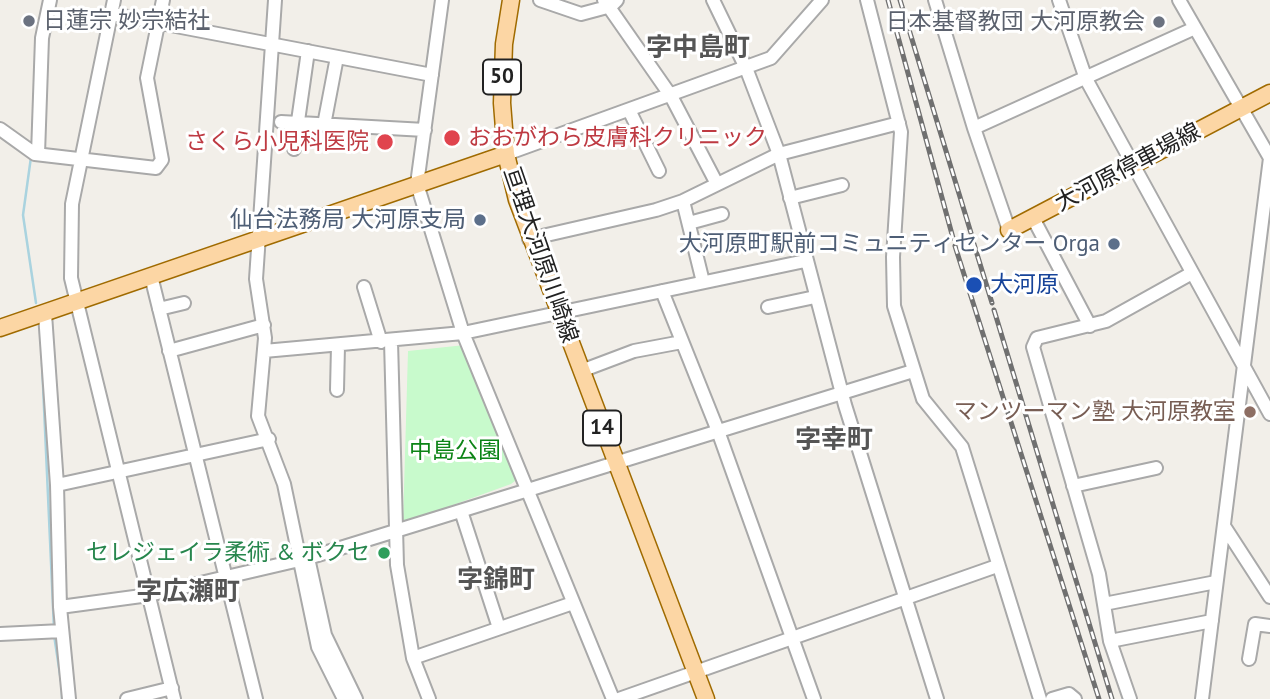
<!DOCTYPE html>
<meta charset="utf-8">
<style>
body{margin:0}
canvas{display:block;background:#f2efe9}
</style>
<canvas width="1270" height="699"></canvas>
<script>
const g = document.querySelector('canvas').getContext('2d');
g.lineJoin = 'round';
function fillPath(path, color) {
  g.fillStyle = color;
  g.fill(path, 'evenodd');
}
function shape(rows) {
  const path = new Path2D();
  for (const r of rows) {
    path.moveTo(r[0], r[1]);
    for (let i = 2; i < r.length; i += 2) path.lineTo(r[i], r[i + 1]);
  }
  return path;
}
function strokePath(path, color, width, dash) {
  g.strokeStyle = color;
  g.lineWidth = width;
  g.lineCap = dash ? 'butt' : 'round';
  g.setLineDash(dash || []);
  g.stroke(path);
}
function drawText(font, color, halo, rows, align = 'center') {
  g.font = font + ' "PT Sans","Noto Sans JP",sans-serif';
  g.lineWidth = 6;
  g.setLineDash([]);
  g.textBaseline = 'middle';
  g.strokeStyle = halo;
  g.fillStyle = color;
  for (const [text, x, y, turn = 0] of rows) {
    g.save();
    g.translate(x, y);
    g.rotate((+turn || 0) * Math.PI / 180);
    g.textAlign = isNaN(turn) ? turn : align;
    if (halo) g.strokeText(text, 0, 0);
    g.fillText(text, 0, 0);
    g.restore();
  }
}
const park = shape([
 [465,345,519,478,511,484,403,523,408,351]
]);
const stream = shape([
 [32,146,36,48],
 [31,157,23,215,36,303],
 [267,312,270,333],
 [42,363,54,629],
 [54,635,61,681],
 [62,699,62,687]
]);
const minor = shape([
 [114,0,72,204,71,278,174,699],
 [275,0,256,279,265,338,258,416,284,484,318,647,344,699],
 [442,0,417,184,463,333,613,699],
 [540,0,581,14,611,6,617,0],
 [604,0,671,96,717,184],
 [713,0,746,68,779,154,845,405,937,699],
 [867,0,901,132,893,257,894,306,923,399,962,447,1040,699],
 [935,0,974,128,1009,230],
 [1059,0,1086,79,1270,414],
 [1179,0,1270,158],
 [113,14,432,75],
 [629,110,659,171],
 [281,122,425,130],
 [324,125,337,57],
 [974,128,1195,28],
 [0,129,35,154,156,168,162,160,147,78,163,0],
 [294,149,308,51],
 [38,154,42,38,50,0],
 [506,154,771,58,822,0],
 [790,198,842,185],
 [683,201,703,282],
 [1033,218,1090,326],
 [689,223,722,214],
 [529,239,656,210,683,201,779,154,899,123],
 [151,276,256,699],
 [364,287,381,342],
 [662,291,718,431,814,699],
 [768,307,815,297],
 [159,309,184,303],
 [45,314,57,485,60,607,69,699],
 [391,341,397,565,413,658,429,699],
 [169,351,264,325],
 [264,351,463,333,805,261],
 [581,371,634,351,682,342],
 [337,390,338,346],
 [57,485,269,439],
 [1073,486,1156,468],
 [461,511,499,628],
 [1224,526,1270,597],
 [308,558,325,635,356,699],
 [1104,604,1216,582],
 [60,607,149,595,308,558,913,371],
 [0,634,62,631],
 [1110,641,1212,621],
 [413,658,573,603],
 [1249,659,1255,624,1270,626],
 [127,699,172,688],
 [619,699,997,566],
 [1052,699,1069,694,1075,699],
 [1130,699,1110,641,1099,574,1033,347,1037,338,1106,321,1192,273],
 [1202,699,1270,158]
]);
const major = shape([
 [511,0,504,44,502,103,506,154,517,200,706,699],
 [1009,230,1270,93],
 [0,328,506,154]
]);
const rail = shape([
 [888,0,953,238],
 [900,0,971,233],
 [973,241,992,303],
 [955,246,1099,699],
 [994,310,1112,699]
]);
const markers = [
 [29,21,7,"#6b7280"],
 [1159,22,7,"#6b7280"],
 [452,138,9,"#e0444e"],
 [385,142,9,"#e0444e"],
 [480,220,7,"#5c6f8a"],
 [1114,244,7,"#5c6f8a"],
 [974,285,9,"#1a4fb4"],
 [1250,412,7,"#8d6e63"],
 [384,553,7,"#2e9e5b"]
];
const shields = [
 [502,77,38],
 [602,428,38]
];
const shieldNames = [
 ["50",502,77],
 ["14",602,428]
];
const worshipNames = [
 ["日蓮宗 妙宗結社",43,21],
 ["日本基督教団 大河原教会",1145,22,"right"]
];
const healthNames = [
 ["おおがわら皮膚科クリニック",468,138],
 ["さくら小児科医院",369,142,"right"]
];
const streetNames = [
 ["大河原停車場線",1128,168,-28],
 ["亘理大河原川崎線",540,255,71]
];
const serviceNames = [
 ["仙台法務局 大河原支局",466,220],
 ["大河原町駅前コミュニティセンター Orga",1100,244]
];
const transitNames = [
 ["大河原",990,285]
];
const educationNames = [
 ["マンツーマン塾 大河原教室",1236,412]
];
const parkNames = [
 ["中島公園",455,451]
];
const leisureNames = [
 ["セレジェイラ柔術 & ボクセ",370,553]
];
const quarterNames = [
 ["字中島町",698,49],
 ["字幸町",834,441],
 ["字錦町",496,581],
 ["字広瀬町",188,593]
];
fillPath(park, '#c8facc');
strokePath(stream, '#aad3df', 2.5);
strokePath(minor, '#a9a9a9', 16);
strokePath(major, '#a06b00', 19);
strokePath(minor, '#fff', 12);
strokePath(major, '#fcd6a4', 16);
strokePath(rail, '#707070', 5);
strokePath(rail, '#fff', 2.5, [8]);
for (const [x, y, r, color] of markers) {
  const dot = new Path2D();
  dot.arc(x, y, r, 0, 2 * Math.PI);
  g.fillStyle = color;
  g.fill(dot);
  strokePath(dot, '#fff', 2.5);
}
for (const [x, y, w] of shields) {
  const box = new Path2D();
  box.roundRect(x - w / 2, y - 17.5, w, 35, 5);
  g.fillStyle = '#fff';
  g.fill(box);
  strokePath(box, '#222', 2);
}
drawText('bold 21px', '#222', null, shieldNames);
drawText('23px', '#5b616d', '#fff', worshipNames, 'left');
drawText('23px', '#be3a42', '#fff', healthNames, 'left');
drawText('23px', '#222', '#fff', streetNames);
drawText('23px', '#4e5e75', '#fff', serviceNames, 'right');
drawText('23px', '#164399', '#fff', transitNames, 'left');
drawText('23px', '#785e54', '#fff', educationNames, 'right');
drawText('23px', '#0c8416', '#fff', parkNames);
drawText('23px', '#27864d', '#fff', leisureNames, 'right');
drawText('bold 26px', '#555', '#fff', quarterNames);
</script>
